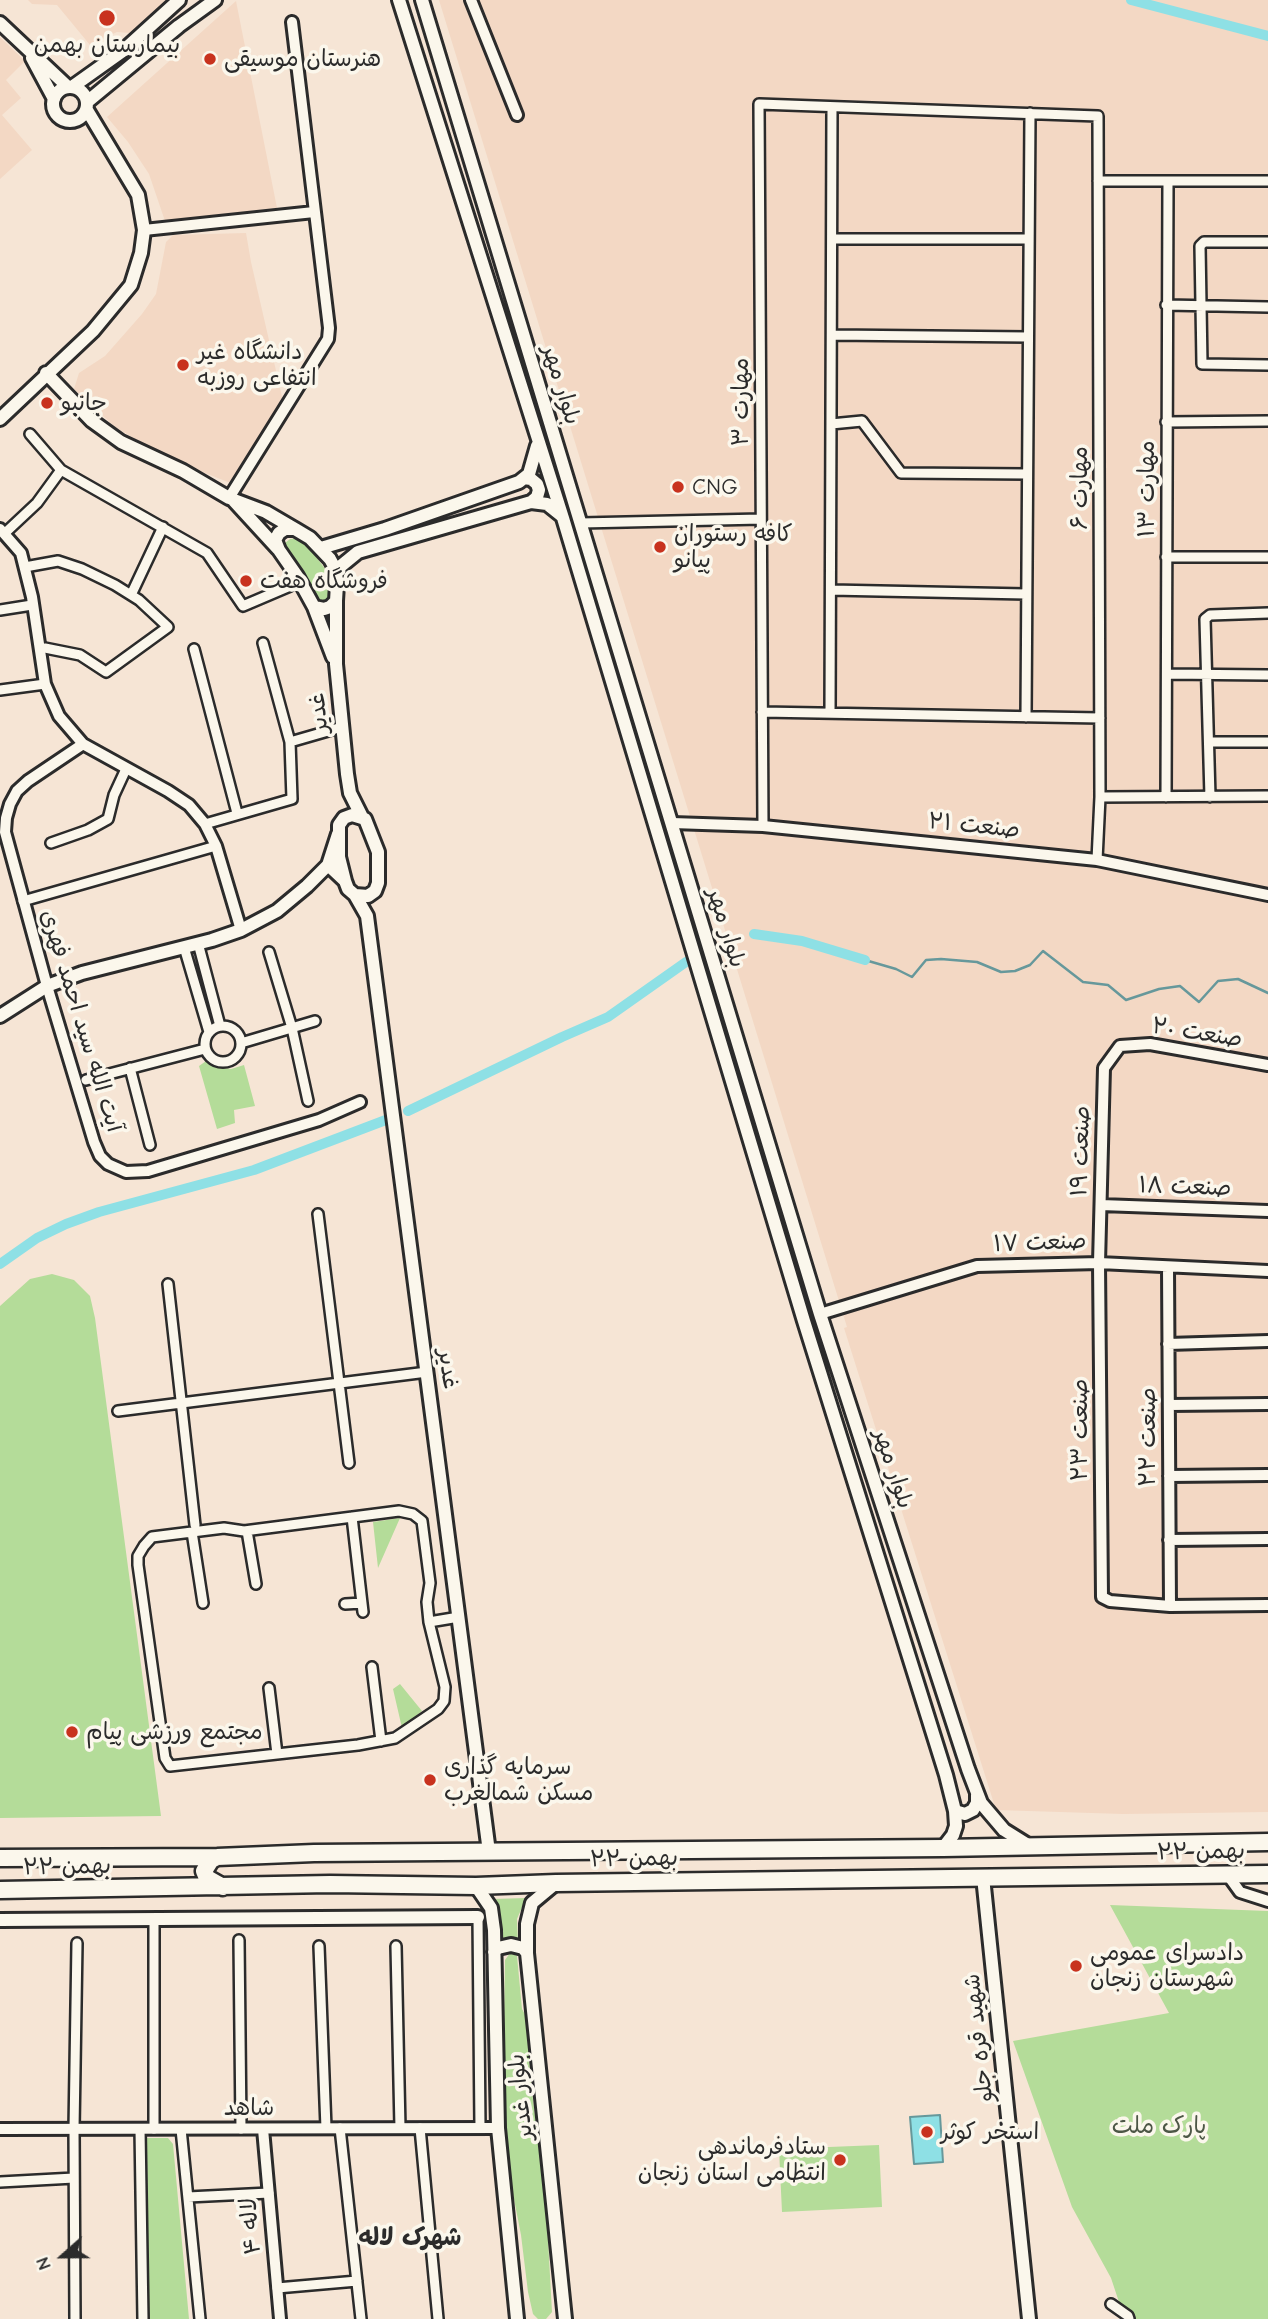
<!DOCTYPE html>
<meta charset="utf-8">
<style>
body{margin:0}
#map{position:relative;width:1268px;height:2319px;overflow:hidden;background:#f6e5d5;font-family:"Comic Neue",sans-serif}
canvas{display:block}
.north{position:absolute;left:28px;top:2221px;width:70px;height:70px;-webkit-text-stroke:5px #fbf7ec;paint-order:stroke;rotate:249deg;font-size:19px;font-weight:700;line-height:28px;text-align:center;color:#2b2b2b}
.north::after{content:'';display:block;margin:auto;width:24px;height:32px;background:#2b2b2b;clip-path:polygon(50% 0,100% 100%,50% 72%,0 100%)}
</style>
<div id="map">
<canvas width="1268" height="2319"></canvas>
<div class="north">N</div>
</div>
<script>
const g = document.querySelector('canvas').getContext('2d');
g.lineJoin = 'round';
function fillPath(path, color) {
  g.fillStyle = color;
  g.fill(path, 'evenodd');
}
function shape(rows) {
  const path = new Path2D();
  for (const r of rows) {
    if (r.length === 3) {
      path.moveTo(r[0] + r[2], r[1]);
      path.arc(r[0], r[1], r[2], 0, 2 * Math.PI);
      continue;
    }
    path.moveTo(r[0], r[1]);
    for (let i = 2; i < r.length; i += 2) path.lineTo(r[i], r[i + 1]);
  }
  return path;
}
function strokePath(path, color, width, dash) {
  g.strokeStyle = color;
  g.lineWidth = width;
  g.lineCap = dash ? 'butt' : 'round';
  g.setLineDash(dash || []);
  g.stroke(path);
}
function drawText(font, color, halo, rows, align = 'center') {
  g.font = font + ' "Comic Neue","Playpen Sans Arabic",sans-serif';
  g.lineWidth = 7;
  g.setLineDash([]);
  g.textBaseline = 'middle';
  g.strokeStyle = halo;
  g.fillStyle = color;
  for (const [text, x, y, turn = 0] of rows) {
    g.save();
    g.translate(x, y);
    g.rotate((+turn || 0) * Math.PI / 180);
    g.textAlign = isNaN(turn) ? turn : align;
    if (halo) g.strokeText(text, 0, 0);
    g.fillText(text, 0, 0);
    g.restore();
  }
}
const built = shape([
 [28,0,167,0,130,33,117,32,90,45,57,5,32,4],
 [439,0,1268,0,1268,1812,1123,1814,996,1810,844,1328,847,1327],
 [236,1,277,208,165,221,149,174,128,142,107,117],
 [0,37,25,61,6,80,21,98,2,115,32,150,0,179],
 [246,233,251,262,283,401,233,484,167,458,115,427,74,389,79,373,105,356,142,314,156,294,166,242,173,235]
]);
const green = shape([
 [298,538,308,546,329,574,332,595,328,605,318,603,285,551,285,543,290,539],
 [209,1059,219,1067,231,1069,244,1065,255,1106,234,1110,235,1123,217,1129,199,1066],
 [52,1274,74,1280,90,1296,95,1318,161,1816,0,1818,0,1306,30,1279],
 [400,1518,378,1568,373,1522],
 [400,1684,422,1711,402,1728,393,1689],
 [526,1898,517,1919,518,1944,501,1942,500,1911,493,1899],
 [1110,1905,1268,1911,1268,2319,1121,2319,1119,2302,1111,2278,1072,2207,1013,2041,1169,2013],
 [510,1953,517,1956,522,2009,526,2016,531,2084,546,2203,552,2312,546,2319,538,2319,533,2314,528,2292,521,2235,504,2148,503,2098,505,1960],
 [147,2138,168,2138,173,2144,189,2319,148,2319],
 [879,2145,882,2207,782,2212,779,2149]
]);
const water = shape([
 [940,2115,943,2162,914,2164,910,2117,940,2115]
]);
const stream = shape([
 [865,960,896,969,912,977,926,960,941,959,977,962,1001,972,1015,971,1030,965,1043,951,1083,982,1108,985,1126,1000,1159,989,1180,986,1199,1002,1218,981,1238,979,1268,993]
]);
const canal = shape([
 [1131,0,1268,36],
 [754,934,802,941,865,960],
 [408,1111,562,1037,608,1017,686,962],
 [0,1264,37,1238,66,1224,99,1212,254,1170,391,1118]
]);
const minor = shape([
 [1098,181,1268,181],
 [832,239,1029,239],
 [1268,242,1204,242,1200,246,1202,364,1268,365],
 [1166,305,1268,307],
 [832,335,1028,337],
 [1166,422,1268,421],
 [831,424,862,421,901,473,1027,474],
 [30,434,61,470,207,553,243,606,290,586],
 [581,523,761,519],
 [5,533,37,503,61,470],
 [1166,557,1268,557],
 [25,567,58,561,82,569,115,585,139,600,168,627,106,672,80,655,45,648],
 [831,590,1026,594],
 [131,595,163,527],
 [0,610,32,605],
 [263,643,290,742,342,727],
 [194,649,237,813],
 [1167,674,1268,675],
 [0,690,45,684],
 [762,712,1100,718],
 [830,713,832,107],
 [1026,717,1030,113],
 [1209,742,1268,742],
 [1100,797,1268,796],
 [1166,797,1168,181],
 [1210,797,1205,619,1210,615,1268,613],
 [205,824,292,799,290,742],
 [763,826,759,104,1098,116,1100,797,1097,860],
 [51,843,88,830,108,819,114,795,126,769],
 [23,901,216,846],
 [198,943,220,1026],
 [184,947,209,1032],
 [269,952,292,1028,308,1101],
 [223,1044,18],
 [241,1043,315,1021],
 [130,1068,150,1145],
 [86,1080,205,1049],
 [318,1214,349,1463],
 [168,1284,195,1525],
 [118,1411,427,1372],
 [352,1517,363,1612],
 [247,1531,256,1584],
 [192,1532,203,1603],
 [345,1604,362,1603],
 [429,1622,459,1617],
 [372,1667,381,1741],
 [269,1688,277,1754,358,1745,395,1738,438,1709,444,1701,445,1687,429,1622,427,1602,430,1583,422,1521,413,1514,399,1511,244,1531,224,1528,152,1537,144,1546,138,1556,138,1565,165,1758,170,1766,277,1754],
 [478,1917,480,2128],
 [154,1919,154,2129],
 [239,1940,241,2129],
 [319,1946,326,2128],
 [396,1946,400,2128],
 [340,2128,361,2319],
 [420,2128,438,2319],
 [140,2129,143,2319],
 [181,2129,200,2319],
 [0,2182,74,2178],
 [188,2197,269,2193],
 [277,2288,357,2281],
 [1111,2304,1128,2316,1129,2319],
 [75,2319,74,2129,77,1943]
]);
const tertiary = shape([
 [471,0,517,115],
 [144,230,314,212],
 [229,498,328,339,329,328,292,22],
 [0,529,21,553,32,597,45,684,59,716,83,744,168,791,189,805,205,824,216,846,241,930],
 [83,744,28,781,17,791,10,804,6,818,5,832,47,986,94,1142,100,1156,108,1164,126,1172,148,1171,319,1120,360,1102],
 [672,823,763,826,1097,860,1268,895],
 [1268,1065,1150,1044,1120,1046,1104,1068,1099,1263,1102,1597,1110,1601,1170,1606,1268,1605],
 [1101,1205,1268,1211],
 [1168,1267,1170,1606],
 [820,1314,977,1266,1099,1263,1268,1271],
 [1168,1344,1268,1341],
 [1169,1405,1268,1404],
 [1169,1476,1268,1475],
 [1169,1540,1268,1539],
 [1227,1874,1240,1892,1268,1901],
 [0,2129,498,2128],
 [263,2129,280,2319]
]);
const secondary = shape([
 [399,0,563,518,804,1321,946,1775,955,1811,956,1826,953,1835,943,1848],
 [422,0,820,1314,968,1769,981,1803,1004,1830,1028,1845],
 [0,23,68,87],
 [32,58,54,99],
 [70,104,17],
 [72,87,124,50,179,0],
 [87,102,179,26,215,0],
 [46,373,92,421,121,442,183,471,229,498,266,512,295,529],
 [0,419,93,331,131,285,141,253,144,230,138,195,87,110],
 [524,478,531,479,537,484,539,490,537,497,531,502],
 [234,501,278,549],
 [285,529,295,529,310,538,330,559,336,570,337,584,336,601,330,607,324,609,314,607,297,576,279,550,275,540,279,533,285,529],
 [321,548,385,529,519,482,529,474,537,446],
 [336,570,358,552,531,502,547,504,562,516],
 [336,601,336,664,347,774,350,793,362,817],
 [314,607,333,657],
 [328,865,345,881,348,889,355,895,368,896,375,891,378,883,378,852,365,819,352,815,344,818,339,825,339,857,345,881],
 [355,895,367,916,489,1852],
 [0,1016,47,986,82,973,212,940,241,930,277,911,307,886,328,865,338,834],
 [955,1811,965,1814,973,1810,977,1803,977,1795],
 [983,1877,1029,2319],
 [556,1883,532,1903,527,1924,527,1953,565,2319],
 [476,1886,491,1908,494,1930,498,2128,517,2319],
 [0,1920,478,1917],
 [494,1952,498,1948,511,1945,523,1948,527,1953]
]);
const trunk = shape([
 [217,1857,211,1860,204,1871,207,1878,223,1887],
 [0,1858,217,1857,314,1853,943,1848,1268,1842],
 [0,1890,330,1884,476,1886,556,1883,1268,1874]
]);
const markers = [
 [107,18,9,"#c8321e"],
 [210,59,7,"#c8321e"],
 [183,365,7,"#c8321e"],
 [47,403,7,"#c8321e"],
 [678,487,7,"#c8321e"],
 [660,547,7,"#c8321e"],
 [246,581,7,"#c8321e"],
 [72,1732,7,"#c8321e"],
 [430,1780,7,"#c8321e"],
 [1076,1966,7,"#c8321e"],
 [927,2132,7,"#c8321e"],
 [840,2160,7,"#c8321e"]
];
const poiNames = [
 ["بیمارستان بهمن",107,45,"center"],
 ["هنرستان موسیقی",224,59],
 ["دانشگاه غیر",197,352],
 ["انتفاعی روزبه",197,378],
 ["جانبو",61,403],
 ["CNG",692,487],
 ["كافه رستوران",674,534],
 ["پيانو",674,560],
 ["فروشگاه هفت",260,581],
 ["مجتمع ورزشی پیام",86,1732],
 ["سرمایه گذاری",444,1767],
 ["مسکن شمالغرب",444,1793],
 ["دادسرای عمومی",1090,1953],
 ["شهرستان زنجان",1090,1979],
 ["استخر کوثر",941,2132],
 ["ستادفرماندهی",826,2147,"right"],
 ["انتظامی استان زنجان",826,2173,"right"]
];
const streetNames = [
 ["بلوار مهر",561,385,73],
 ["مهارت ۳",741,402,-90],
 ["مهارت ۶",1080,488,-90],
 ["مهارت ۱۳",1147,489,-90],
 ["غدیر",319,713,-96],
 ["صنعت ۲۱",974,826,6],
 ["بلوار مهر",726,928,73],
 ["آیت الله سید احمد فهری",81,1021,73],
 ["صنعت ۲۰",1197,1033,9],
 ["صنعت ۱۹",1081,1151,-88],
 ["صنعت ۱۸",1185,1187,2],
 ["صنعت ۱۷",1040,1243,-2],
 ["غدیر",448,1369,83],
 ["صنعت ۲۳",1080,1430,-90],
 ["صنعت ۲۲",1148,1437,-90],
 ["بلوار مهر",893,1469,72],
 ["۲۲ بهمن",1201,1852,-1],
 ["۲۲ بهمن",634,1859,-1],
 ["۲۲ بهمن",67,1867,-1],
 ["شهید قره جلو",979,2038,-96],
 ["بلوار غدیر",521,2097,-96],
 ["شاهد",249,2108],
 ["لاله ۴",251,2226,-95]
];
const parkNames = [
 ["پارک ملت",1159,2126]
];
const neighbourhoodNames = [
 ["شهرک لاله",410,2238]
];
fillPath(built, '#f3d8c4');
fillPath(green, '#b4dc99');
fillPath(water, '#8ee0e5');
strokePath(water, '#66989b', 2);
strokePath(stream, '#66989b', 2.5);
strokePath(canal, '#8ee0e5', 10);
strokePath(minor, '#2b2b2b', 14);
strokePath(tertiary, '#2b2b2b', 16);
strokePath(secondary, '#2b2b2b', 18);
strokePath(trunk, '#2b2b2b', 21);
strokePath(minor, '#fbf7ec', 9);
strokePath(tertiary, '#fbf7ec', 10);
strokePath(secondary, '#fbf7ec', 12);
strokePath(trunk, '#fbf7ec', 16);
for (const [x, y, r, color] of markers) {
  const dot = new Path2D();
  dot.arc(x, y, r, 0, 2 * Math.PI);
  g.fillStyle = color;
  g.fill(dot);
  strokePath(dot, '#fbf7ec', 2.5);
}
drawText('23px', '#2b2b2b', '#fbf7ec', poiNames, 'left');
drawText('23px', '#2b2b2b', '#fbf7ec', streetNames);
drawText('23px', '#4d5746', '#fbf7ec', parkNames);
drawText('bold 24px', '#2b2b2b', '#fbf7ec', neighbourhoodNames);
</script>
